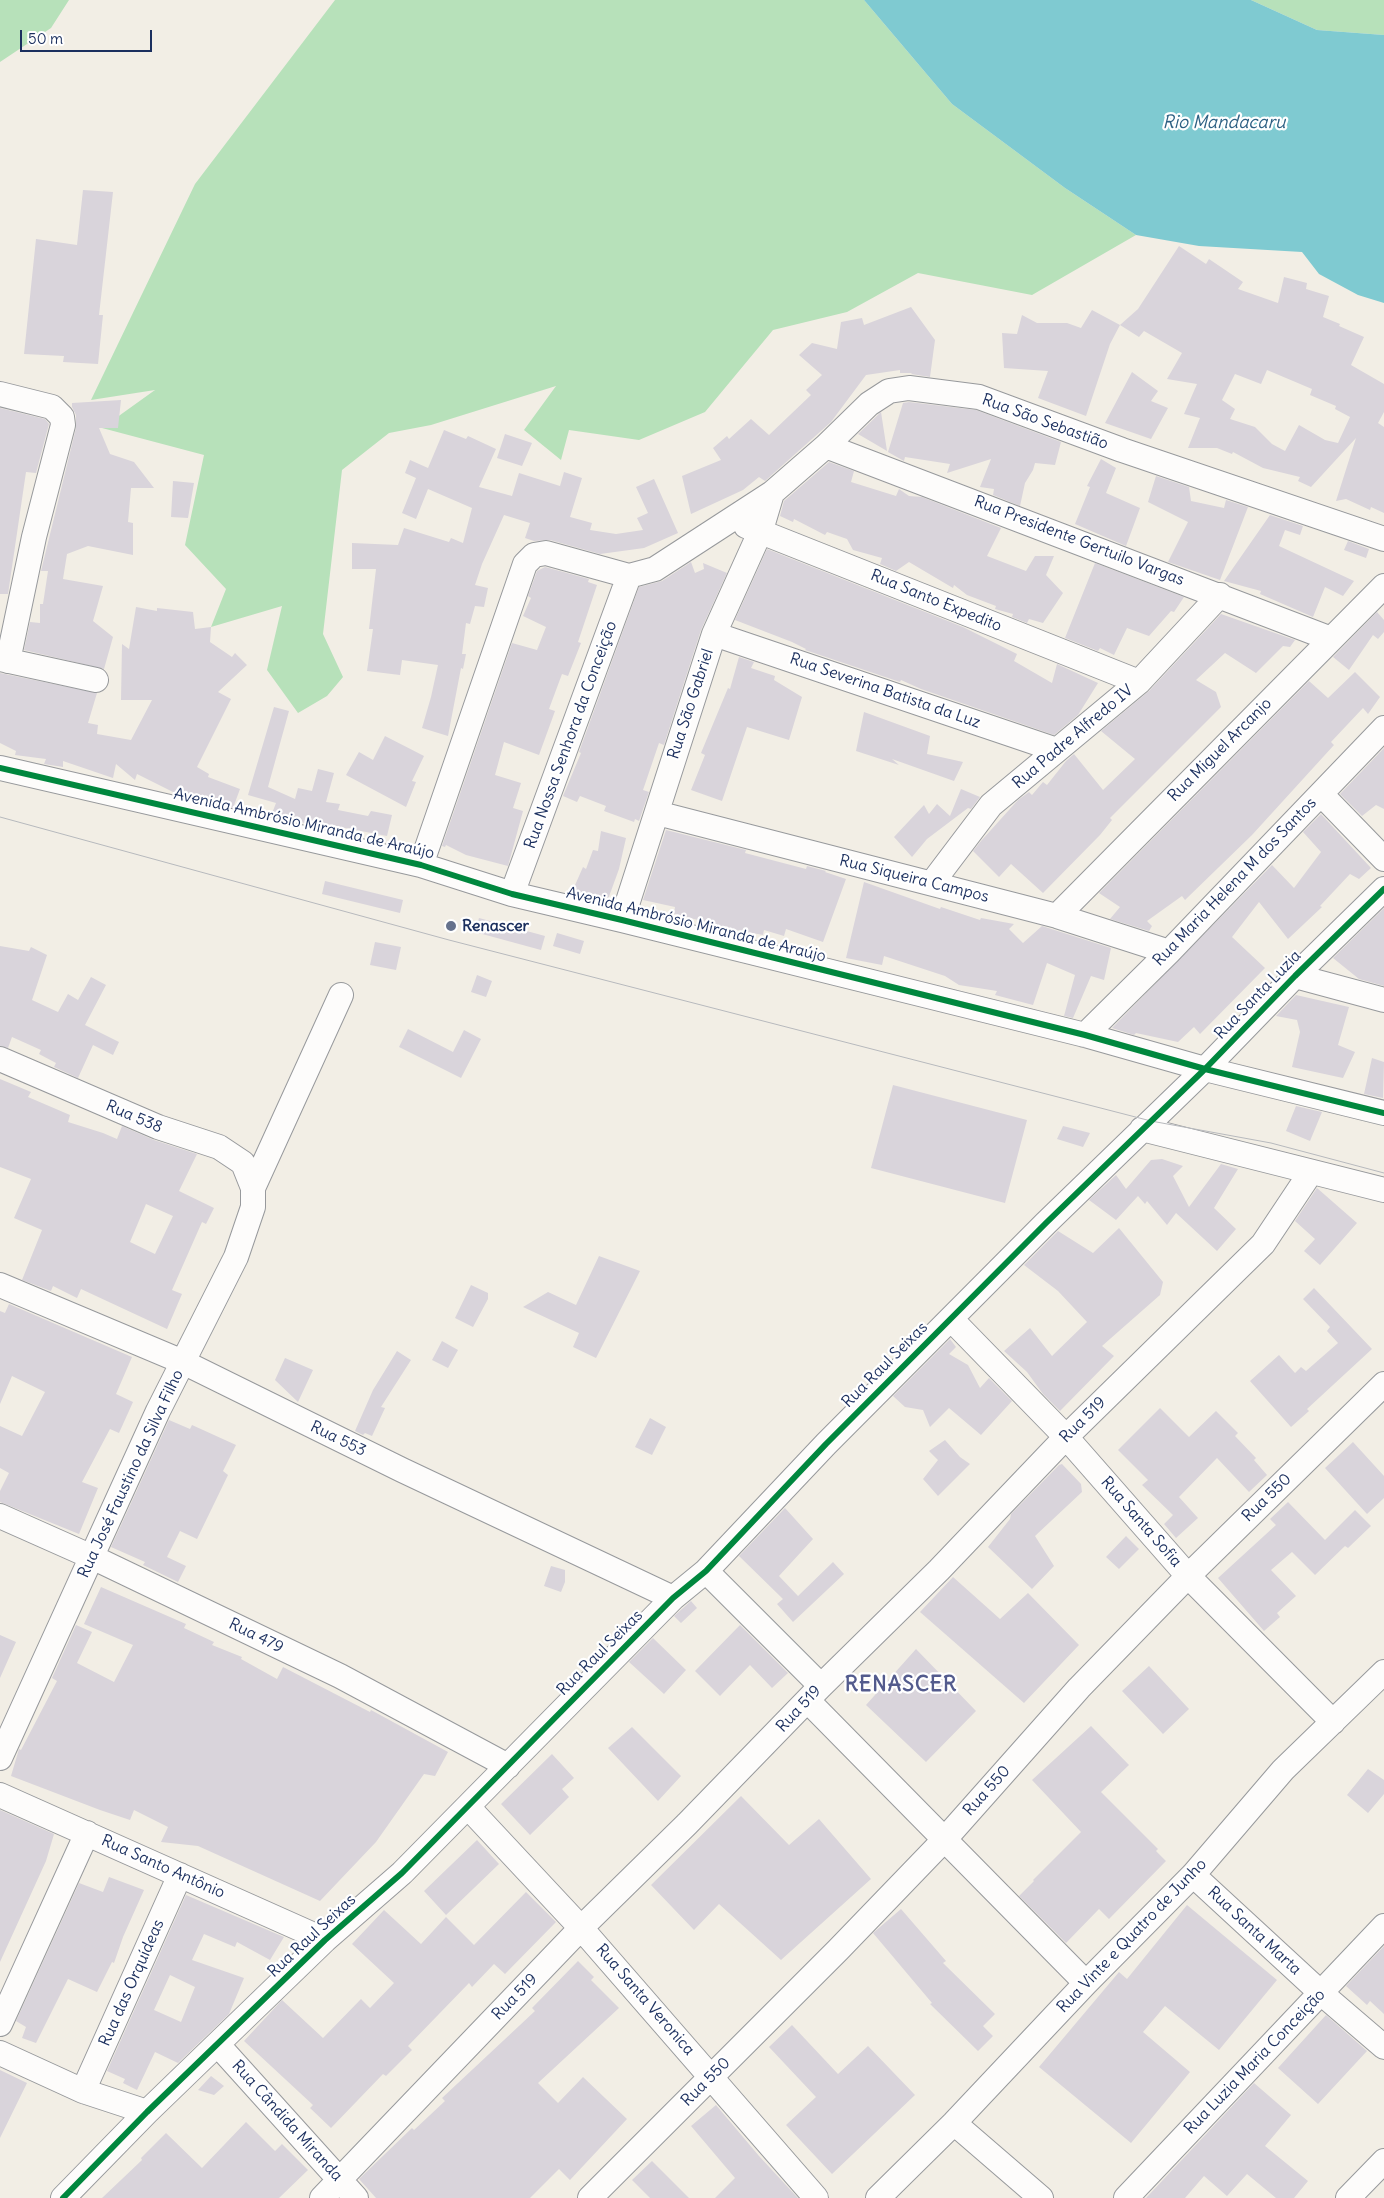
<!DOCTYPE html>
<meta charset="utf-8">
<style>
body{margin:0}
#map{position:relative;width:1384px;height:2198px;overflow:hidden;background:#f2eee5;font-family:Delius,sans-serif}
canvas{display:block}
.scale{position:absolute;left:20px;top:30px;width:132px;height:22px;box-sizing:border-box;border:2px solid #1b2f5e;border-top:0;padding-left:6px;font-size:15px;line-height:18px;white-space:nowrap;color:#1b2f5e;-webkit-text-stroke:4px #fff;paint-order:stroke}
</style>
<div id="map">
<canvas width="1384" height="2198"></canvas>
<div class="scale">50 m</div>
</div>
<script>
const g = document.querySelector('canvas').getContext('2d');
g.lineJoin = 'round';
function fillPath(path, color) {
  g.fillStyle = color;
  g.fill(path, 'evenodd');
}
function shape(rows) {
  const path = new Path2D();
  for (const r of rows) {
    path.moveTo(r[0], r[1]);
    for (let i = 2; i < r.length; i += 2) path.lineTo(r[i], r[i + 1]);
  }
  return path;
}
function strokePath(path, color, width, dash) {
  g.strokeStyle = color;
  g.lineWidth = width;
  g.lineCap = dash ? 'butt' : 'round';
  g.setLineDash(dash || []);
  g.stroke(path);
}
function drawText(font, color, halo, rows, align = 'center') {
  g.font = font + ' Delius,sans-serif';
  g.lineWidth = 4.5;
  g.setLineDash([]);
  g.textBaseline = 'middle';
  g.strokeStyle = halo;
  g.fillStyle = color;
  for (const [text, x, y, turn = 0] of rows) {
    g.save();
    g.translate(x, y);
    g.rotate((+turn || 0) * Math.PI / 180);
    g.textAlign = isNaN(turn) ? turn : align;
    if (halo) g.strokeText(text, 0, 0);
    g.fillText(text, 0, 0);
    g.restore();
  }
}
const green = shape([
 [0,0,69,0,51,28,0,62],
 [335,0,864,0,952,104,1065,188,1136,235,1032,295,918,273,847,312,773,330,705,412,639,440,569,430,561,460,524,430,556,386,431,425,389,433,342,470,323,634,343,677,327,696,298,713,267,670,282,606,211,627,226,589,185,545,204,455,102,428,155,390,91,400,195,184],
 [1251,0,1384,0,1384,35,1317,30]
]);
const water = shape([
 [864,0,1251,0,1317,30,1384,35,1384,303,1358,295,1319,274,1302,252,1199,246,1136,235,1065,188,952,104]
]);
const building = shape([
 [83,190,113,192,99,315,103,315,98,364,63,362,64,356,24,354,36,239,77,245],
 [1179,246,1206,264,1209,259,1243,282,1238,289,1278,303,1284,277,1307,283,1306,289,1329,296,1323,317,1340,324,1339,326,1364,337,1351,365,1384,384,1384,412,1378,423,1384,427,1384,513,1371,507,1370,510,1346,499,1336,501,1356,438,1311,487,1298,481,1300,477,1263,468,1233,452,1232,454,1217,448,1188,448,1200,418,1184,414,1197,384,1167,379,1182,353,1144,331,1139,337,1120,325,1138,309],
 [1267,370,1312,389,1310,395,1336,406,1335,409,1350,417,1338,443,1325,440,1299,425,1285,451,1272,444,1255,427,1230,419,1235,409,1222,400,1235,374,1261,384],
 [911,307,935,340,930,377,911,374,912,373,900,373,900,370,866,375,831,422,765,481,759,477,743,490,691,514,682,476,721,460,713,448,727,436,729,439,751,419,769,435,811,395,806,390,822,375,799,355,812,343,837,349,841,322,862,318,864,325],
 [1092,310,1120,325,1110,344,1086,416,1038,398,1048,371,1004,368,1002,333,1017,334,1022,315,1037,323,1067,323,1081,328],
 [1132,372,1158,391,1151,401,1168,408,1151,439,1105,423],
 [121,400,118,428,99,428,110,454,134,462,154,488,131,488,128,522,133,523,133,555,88,546,67,554,63,579,103,586,93,621,113,637,104,669,24,650,30,622,40,623,40,604,43,604,48,571,41,571,76,428,76,415,72,407,72,403],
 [909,402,976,410,1061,442,1055,465,1035,463,1033,470,1025,483,1020,506,993,495,994,489,980,487,991,459,947,473,950,464,905,457,904,461,888,452,903,403],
 [0,408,45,419,49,424,36,473,26,472,8,594,0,594],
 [881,412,887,451,858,434],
 [444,430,466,439,468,436,496,449,479,487,512,496,519,473,560,486,564,472,582,478,570,517,592,523,590,530,616,534,643,530,637,518,648,513,636,487,654,479,678,533,644,548,600,554,550,540,534,541,525,538,530,523,504,515,482,564,475,585,488,588,484,607,475,606,470,624,466,623,462,654,466,654,463,669,461,668,448,736,422,728,431,697,438,665,402,660,400,675,367,671,373,629,369,629,376,569,352,569,352,543,398,545,404,528,449,542,451,538,463,543,472,508,428,489,416,519,402,513,416,478,405,473,410,460,428,468],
 [505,434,532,443,522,466,497,458],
 [1101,459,1116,468,1106,493,1140,508,1126,546,1075,524,1090,487,1087,486],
 [829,462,854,471,851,482,896,496,899,489,909,496,922,497,1001,528,987,556,1026,571,1035,556,1054,556,1046,575,1063,593,1043,623,1029,619,1027,623,1012,617,1013,614,995,609,996,606,967,595,954,585,953,588,909,562,896,571,880,564,882,558,853,550,847,539,827,532,825,535,794,519,793,522,780,516,784,501],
 [1156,476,1189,487,1191,501,1224,508,1226,500,1248,507,1220,580,1168,562,1188,522,1148,502],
 [173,481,194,483,188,518,171,517],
 [1270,515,1303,526,1300,535,1285,530,1279,546,1354,581,1343,596,1325,587,1313,617,1260,594,1261,591,1224,581],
 [1348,541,1369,549,1366,558,1344,550],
 [767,549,963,627,1017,654,1014,661,1052,683,1057,664,1098,683,1078,715,1054,735,921,689,901,680,900,682,805,650,806,649,792,642,735,620],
 [691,562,695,573,704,569,703,563,727,573,701,630,664,745,659,743,643,790,649,792,639,821,635,819,634,822,604,811,606,806,580,796,577,802,563,796,581,753,579,752,639,587,662,581],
 [1095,563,1184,597,1174,612,1171,611,1149,636,1127,628,1114,655,1100,648,1098,651,1065,638],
 [545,567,589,579,588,582,597,585,578,642,581,643,568,676,562,674,549,709,555,711,539,755,504,742,495,775,521,783,513,808,523,811,508,866,466,855,446,845,445,847,442,846,512,643,537,650,546,627,523,616,531,598,528,596,537,571],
 [136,607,157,611,157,608,193,612,195,629,211,627,210,642,232,657,235,653,247,665,218,692,231,699,197,767,209,774,208,777,240,789,233,808,179,795,137,774,135,780,116,764,113,778,63,761,63,767,44,764,46,759,15,755,16,751,0,743,0,673,97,693,88,723,98,725,97,734,131,740,152,700,121,700,122,644,129,649],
 [1377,612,1384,620,1384,632,1378,639,1373,635,1349,670,1333,657],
 [1221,614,1295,640,1290,647,1283,646,1256,673,1225,653,1196,680,1216,692,1221,707,1110,818,1112,820,1100,835,1043,893,1011,864,999,877,973,851,981,841,1018,800,1029,792,1032,795,1043,782,1047,785,1066,761,1074,754,1103,790,1135,759,1101,731,1149,691],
 [739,657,754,662,751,668,775,676,774,680,802,697,789,740,747,727,722,801,691,790,705,755,701,753,728,688,730,689],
 [1355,672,1380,697,1368,714,1363,708,1331,742,1334,745,1252,835,1185,900,1182,896,1147,921,1152,926,1149,931,1110,919,1120,907,1099,893,1309,681,1328,698],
 [274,707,289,711,268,787,295,799,298,788,312,791,318,769,334,773,326,802,340,804,338,810,368,816,371,811,392,815,387,836,335,826,334,829,271,816,276,803,248,795],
 [864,712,930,736,927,754,963,762,954,781,892,759,899,765,856,751],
 [385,736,424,756,412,781,416,782,406,807,346,775,359,752,373,760],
 [1384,748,1384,809,1376,805,1362,816,1340,794],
 [961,789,980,797,971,809,968,808,927,839,912,857,894,837,924,805,929,814,937,804,950,816],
 [1321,814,1371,868,1359,879,1350,874,1320,906,1322,907,1288,939,1259,902,1232,937,1265,968,1200,1034,1194,1027,1178,1042,1136,1033,1134,1035,1112,1028,1272,865,1294,888,1321,852,1303,832],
 [666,830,746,850,745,853,806,869,807,866,826,871,825,872,846,879,823,942,786,929,784,936,764,930,763,935,710,925,710,923,674,914,675,907,643,900],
 [601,831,626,838,619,869,607,902,572,892,583,867,586,869,593,850,598,851],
 [325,881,403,900,400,913,322,894],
 [864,882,940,909,941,907,980,920,981,918,1014,924,1009,929,1023,943,1042,926,1111,948,1104,980,1091,976,1073,1018,1064,1016,1075,975,1047,963,1033,1005,995,995,997,991,959,985,945,976,884,956,882,965,846,958],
 [1384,908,1384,986,1359,979,1333,958],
 [479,918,545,936,541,950,475,932],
 [557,933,584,941,580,954,553,946],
 [375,942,401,947,396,970,370,965],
 [0,946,29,951,31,947,47,955,32,1000,58,1012,68,994,78,1000,91,977,106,985,85,1025,119,1042,113,1055,93,1045,78,1078,54,1067,56,1063,39,1054,41,1050,12,1037,8,1048,0,1046],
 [477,975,492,981,486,997,471,992],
 [1296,995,1349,1007,1338,1045,1355,1052,1343,1078,1292,1067,1300,1032,1297,1020,1276,1016],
 [408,1029,453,1052,464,1030,481,1039,461,1078,399,1047],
 [1372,1058,1384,1062,1383,1098,1364,1094],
 [0,1079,31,1092,28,1097,70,1115,68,1122,103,1133,117,1139,122,1126,154,1140,197,1154,179,1191,214,1208,206,1224,202,1222,172,1290,182,1294,167,1329,81,1289,77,1298,53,1286,51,1291,22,1280,42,1230,14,1218,31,1179,0,1167],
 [146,1204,173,1216,155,1254,130,1242],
 [893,1085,1027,1120,1005,1203,871,1168],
 [1296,1106,1322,1112,1310,1141,1286,1131],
 [1063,1126,1090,1133,1083,1147,1057,1139],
 [1162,1159,1183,1166,1173,1176,1189,1207,1221,1164,1238,1169,1214,1208,1236,1229,1217,1251,1176,1213,1167,1225,1147,1201,1145,1204,1138,1196,1116,1220,1089,1200,1116,1175,1126,1189,1151,1160],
 [1317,1188,1357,1223,1320,1265,1304,1251,1315,1239,1295,1221],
 [1119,1228,1163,1282,1160,1295,1102,1346,1114,1356,1060,1411,1043,1394,1027,1372,1004,1351,1030,1328,1052,1356,1087,1322,1058,1291,1024,1265,1058,1231,1093,1253],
 [599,1256,640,1271,596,1358,573,1347,579,1333,523,1307,548,1292,576,1305],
 [471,1285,488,1293,488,1299,473,1327,455,1318],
 [1314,1288,1372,1349,1307,1409,1309,1411,1291,1427,1250,1381,1279,1355,1295,1373,1301,1367,1306,1371,1338,1343,1327,1331,1330,1327,1303,1299],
 [9,1304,132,1357,116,1394,133,1402,119,1433,110,1429,82,1482,98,1488,79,1534,0,1502,0,1491,9,1473,0,1468,0,1426,22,1436,45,1392,12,1376,0,1404,0,1311,5,1313],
 [950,1339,956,1347,949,1354,968,1365,980,1388,989,1378,1012,1401,981,1435,949,1408,930,1427,923,1410,905,1407,893,1396],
 [442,1341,458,1350,448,1368,432,1360],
 [397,1351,411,1360,381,1407,385,1408,372,1436,365,1433,363,1435,355,1431,373,1390],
 [285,1358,313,1370,298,1402,275,1380],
 [1160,1408,1189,1437,1216,1411,1238,1433,1235,1436,1256,1458,1254,1460,1267,1475,1249,1492,1217,1458,1179,1497,1198,1518,1176,1538,1164,1524,1173,1515,1142,1485,1148,1480,1118,1450],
 [650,1418,666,1427,652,1455,635,1447],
 [169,1420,190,1429,192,1425,236,1445,223,1471,228,1475,197,1539,180,1531,167,1557,186,1566,178,1582,143,1565,145,1562,111,1547],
 [945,1440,960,1457,970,1464,938,1496,923,1479,938,1460,929,1451],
 [1353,1442,1384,1476,1384,1498,1367,1514,1325,1468],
 [1062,1464,1081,1484,1082,1492,1035,1536,1054,1566,1032,1589,988,1547,1010,1519,1011,1514,1059,1465],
 [1288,1502,1325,1540,1355,1510,1371,1526,1348,1548,1345,1546,1315,1575,1292,1552,1271,1570,1296,1596,1277,1613,1280,1617,1264,1631,1218,1578,1276,1525,1270,1519],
 [785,1508,813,1539,779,1576,798,1596,833,1562,844,1574,793,1622,777,1604,783,1599,739,1556],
 [1126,1536,1139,1549,1119,1569,1106,1557],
 [551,1566,565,1570,565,1582,561,1592,544,1586],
 [953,1577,1000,1619,1028,1593,1079,1645,1024,1703,920,1612],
 [101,1587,186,1624,184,1628,214,1642,212,1645,242,1657,241,1659,277,1679,283,1667,370,1712,371,1710,448,1752,435,1776,424,1774,376,1842,320,1901,198,1846,161,1842,168,1827,134,1810,130,1820,100,1810,11,1776,19,1749,21,1750,57,1681,52,1678,76,1625,92,1632,77,1663,114,1682,133,1645,84,1624],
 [691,1601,697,1608,681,1623,674,1616],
 [740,1625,788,1673,772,1688,750,1665,720,1696,695,1671],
 [0,1635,16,1642,0,1678],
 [653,1638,686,1670,664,1694,629,1662],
 [916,1649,976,1711,926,1762,866,1705],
 [1149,1666,1189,1709,1163,1734,1122,1691],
 [1091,1726,1129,1765,1101,1792,1158,1849,1156,1851,1166,1861,1109,1919,1099,1909,1066,1943,1019,1896,1034,1881,1033,1880,1081,1832,1032,1780],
 [632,1727,681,1776,658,1801,608,1748],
 [552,1754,574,1778,562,1789,569,1797,530,1835,501,1804],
 [1368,1769,1384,1780,1384,1794,1368,1813,1347,1795],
 [741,1796,789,1845,819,1819,871,1879,781,1960,719,1904,694,1930,651,1885],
 [0,1810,54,1834,46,1861,0,1962],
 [477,1840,499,1864,446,1915,424,1891],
 [109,1877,144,1890,123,1937,114,1963,112,1962,97,1992,68,1979,36,2043,22,2038,26,2027,16,2021,79,1883,103,1892],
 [526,1892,556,1922,505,1974,494,1964,472,1987,469,1983,408,2046,412,2050,386,2076,383,2074,331,2128,310,2108,313,2105,244,2041,282,2000,323,2038,361,1999,370,2008,394,1983,352,1944,384,1910,421,1944,446,1917,474,1945],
 [186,1895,284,1937,270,1960,237,1942,235,1947,204,1934,192,1960,244,1978,229,2014,178,2063,155,2052,137,2090,123,2083,125,2079,107,2071],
 [170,1975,195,1987,181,2022,154,2010],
 [1187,1905,1277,1980,1219,2050,1165,2006,1143,2032,1190,2072,1131,2143,1039,2067,1119,1972,1127,1979],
 [901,1909,946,1961,943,1963,995,2014,983,2026,993,2036,978,2051,930,2004,932,2003,873,1933],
 [1384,1946,1384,2014,1370,2001,1367,2005,1346,1986],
 [578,1961,594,1977,591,1980,619,2008,538,2083,558,2103,583,2077,627,2119,570,2180,559,2169,530,2198,376,2198,359,2179,412,2128,414,2130,445,2101,442,2098,535,2011,532,2008],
 [1326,2015,1367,2051,1318,2104,1278,2068],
 [792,2025,838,2074,868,2046,915,2095,832,2174,786,2125,816,2097,769,2047],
 [0,2070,27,2083,0,2138],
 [211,2076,224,2086,214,2095,198,2090],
 [1254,2083,1291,2115,1265,2146,1308,2181,1294,2198,1276,2198,1247,2174,1227,2196,1204,2176,1185,2198,1146,2198],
 [716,2105,759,2156,798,2198,715,2198,735,2178,691,2126],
 [246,2122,275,2151,282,2144,308,2170,279,2198,102,2198,142,2160,141,2158,166,2133,202,2168],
 [652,2161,689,2198,650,2198,632,2180]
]);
const minor = shape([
 [0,394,52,407,62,417,63,425,34,537,8,661],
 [826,446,1331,639],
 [746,526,1139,682],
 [714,634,1057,750],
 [0,659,96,680],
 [0,768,421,865,512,894,622,920,1085,1035,1205,1069,1384,1113],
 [1321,794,1384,859],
 [657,813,1057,916,1169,952],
 [421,865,525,564,534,555,546,553,629,576,655,569,772,493,826,446,869,404,889,391,909,388,979,397,1122,450,1384,539],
 [932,883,991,805,1139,682,1220,595],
 [512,894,629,576],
 [1057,916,1384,586],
 [622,920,714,634,761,530,772,493],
 [1295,976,1384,1000],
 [1085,1035,1169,952,1384,728],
 [0,1059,158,1127,219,1147,243,1163,253,1188,253,1207,236,1257,158,1411,0,1758],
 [1142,1129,1384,1190],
 [253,1188,341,995],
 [0,1285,183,1362,402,1470,673,1598],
 [951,1319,1066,1437,1188,1576,1333,1722],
 [0,1516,92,1557,340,1676,508,1766],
 [706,1571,821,1686],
 [808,1701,1086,1983],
 [0,1795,325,1940],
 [468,1807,581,1928,816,2198],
 [1193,1875,1321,1993,1384,2047],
 [0,2024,87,1833],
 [218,2045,356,2198],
 [0,2053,83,2091,147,2112],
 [83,2091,180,1875],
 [954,2123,1041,2198],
 [63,2198,147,2112,325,1940,402,1873,673,1598,706,1571,826,1444,1046,1223,1205,1069,1295,976,1384,889],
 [322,2198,581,1928,687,1824,821,1686,939,1570,1066,1437,1263,1244,1311,1172],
 [590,2198,838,1950,944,1840,1079,1688,1188,1576,1384,1384],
 [878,2198,954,2123,1086,1983,1193,1875,1283,1770,1384,1672],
 [1126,2198,1384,1926],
 [1348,2198,1384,2161]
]);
const tram = shape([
 [0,817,449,940,1151,1121,1271,1143,1384,1173]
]);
const cycleway = shape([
 [0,768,421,865,512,894,622,920,1085,1035,1205,1069,1384,1113],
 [63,2198,147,2112,325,1940,402,1873,673,1598,706,1571,826,1444,1046,1223,1205,1069,1295,976,1384,889]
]);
const markers = [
 [451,926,6,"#66728d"]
];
const streetNames = [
 ["Rua São Sebastião",1045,422,20],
 ["Rua Presidente Gertuilo Vargas",1079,541,21],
 ["Rua Santo Expedito",936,601,22],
 ["Rua Severina Batista da Luz",885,691,19],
 ["Rua São Gabriel",691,704,-72],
 ["Rua Nossa Senhora da Conceição",571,735,-70],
 ["Rua Padre Alfredo IV",1073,737,-40],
 ["Rua Miguel Arcanjo",1220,750,-45],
 ["Avenida Ambrósio Miranda de Araújo",304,824,13],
 ["Rua Siqueira Campos",914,879,14],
 ["Rua Maria Helena M dos Santos",1235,882,-46],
 ["Avenida Ambrósio Miranda de Araújo",696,925,14],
 ["Rua Santa Luzia",1258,995,-46],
 ["Rua 538",134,1117,23],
 ["Rua Raul Seixas",885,1365,-45],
 ["Rua 519",1083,1420,-45],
 ["Rua 553",338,1439,26],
 ["Rua José Faustino da Silva Filho",131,1474,-65],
 ["Rua 550",1267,1498,-44],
 ["Rua Santa Sofia",1141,1522,49],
 ["Rua 479",256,1636,26],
 ["Rua Raul Seixas",600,1653,-45],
 ["Rua 519",799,1709,-47],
 ["Rua 550",987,1791,-48],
 ["Rua Santo Antônio",163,1867,24],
 ["Rua Santa Marta",1254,1931,43],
 ["Rua Raul Seixas",312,1936,-43],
 ["Rua Vinte e Quatro de Junho",1132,1936,-46],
 ["Rua das Orquídeas",132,1983,-66],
 ["Rua 519",515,1997,-46],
 ["Rua Santa Veronica",645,2000,49],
 ["Rua Luzia Maria Conceição",1255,2062,-46],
 ["Rua 550",706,2082,-45],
 ["Rua Cândida Miranda",287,2121,48]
];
const poiNames = [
 ["Renascer",462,926]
];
const waterNames = [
 ["Rio Mandacaru",1224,123]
];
const districtNames = [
 ["RENASCER",901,1685]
];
fillPath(green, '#b7e1ba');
fillPath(water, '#7fcad1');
fillPath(building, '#d9d4db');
strokePath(minor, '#97999c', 26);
strokePath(minor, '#fdfcfb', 24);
strokePath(tram, '#b7b9bd', 1);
strokePath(cycleway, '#00873e', 6);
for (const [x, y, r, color] of markers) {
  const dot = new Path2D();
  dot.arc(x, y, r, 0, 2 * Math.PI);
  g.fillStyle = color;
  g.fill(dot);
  strokePath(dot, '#fff', 2);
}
drawText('16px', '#1b2f5e', '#fff', streetNames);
drawText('bold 16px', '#1b2f5e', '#fff', poiNames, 'left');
drawText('italic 18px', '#2d6083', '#fff', waterNames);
g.letterSpacing = '1px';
drawText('bold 21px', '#535b8d', '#fff', districtNames);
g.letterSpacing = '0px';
</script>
